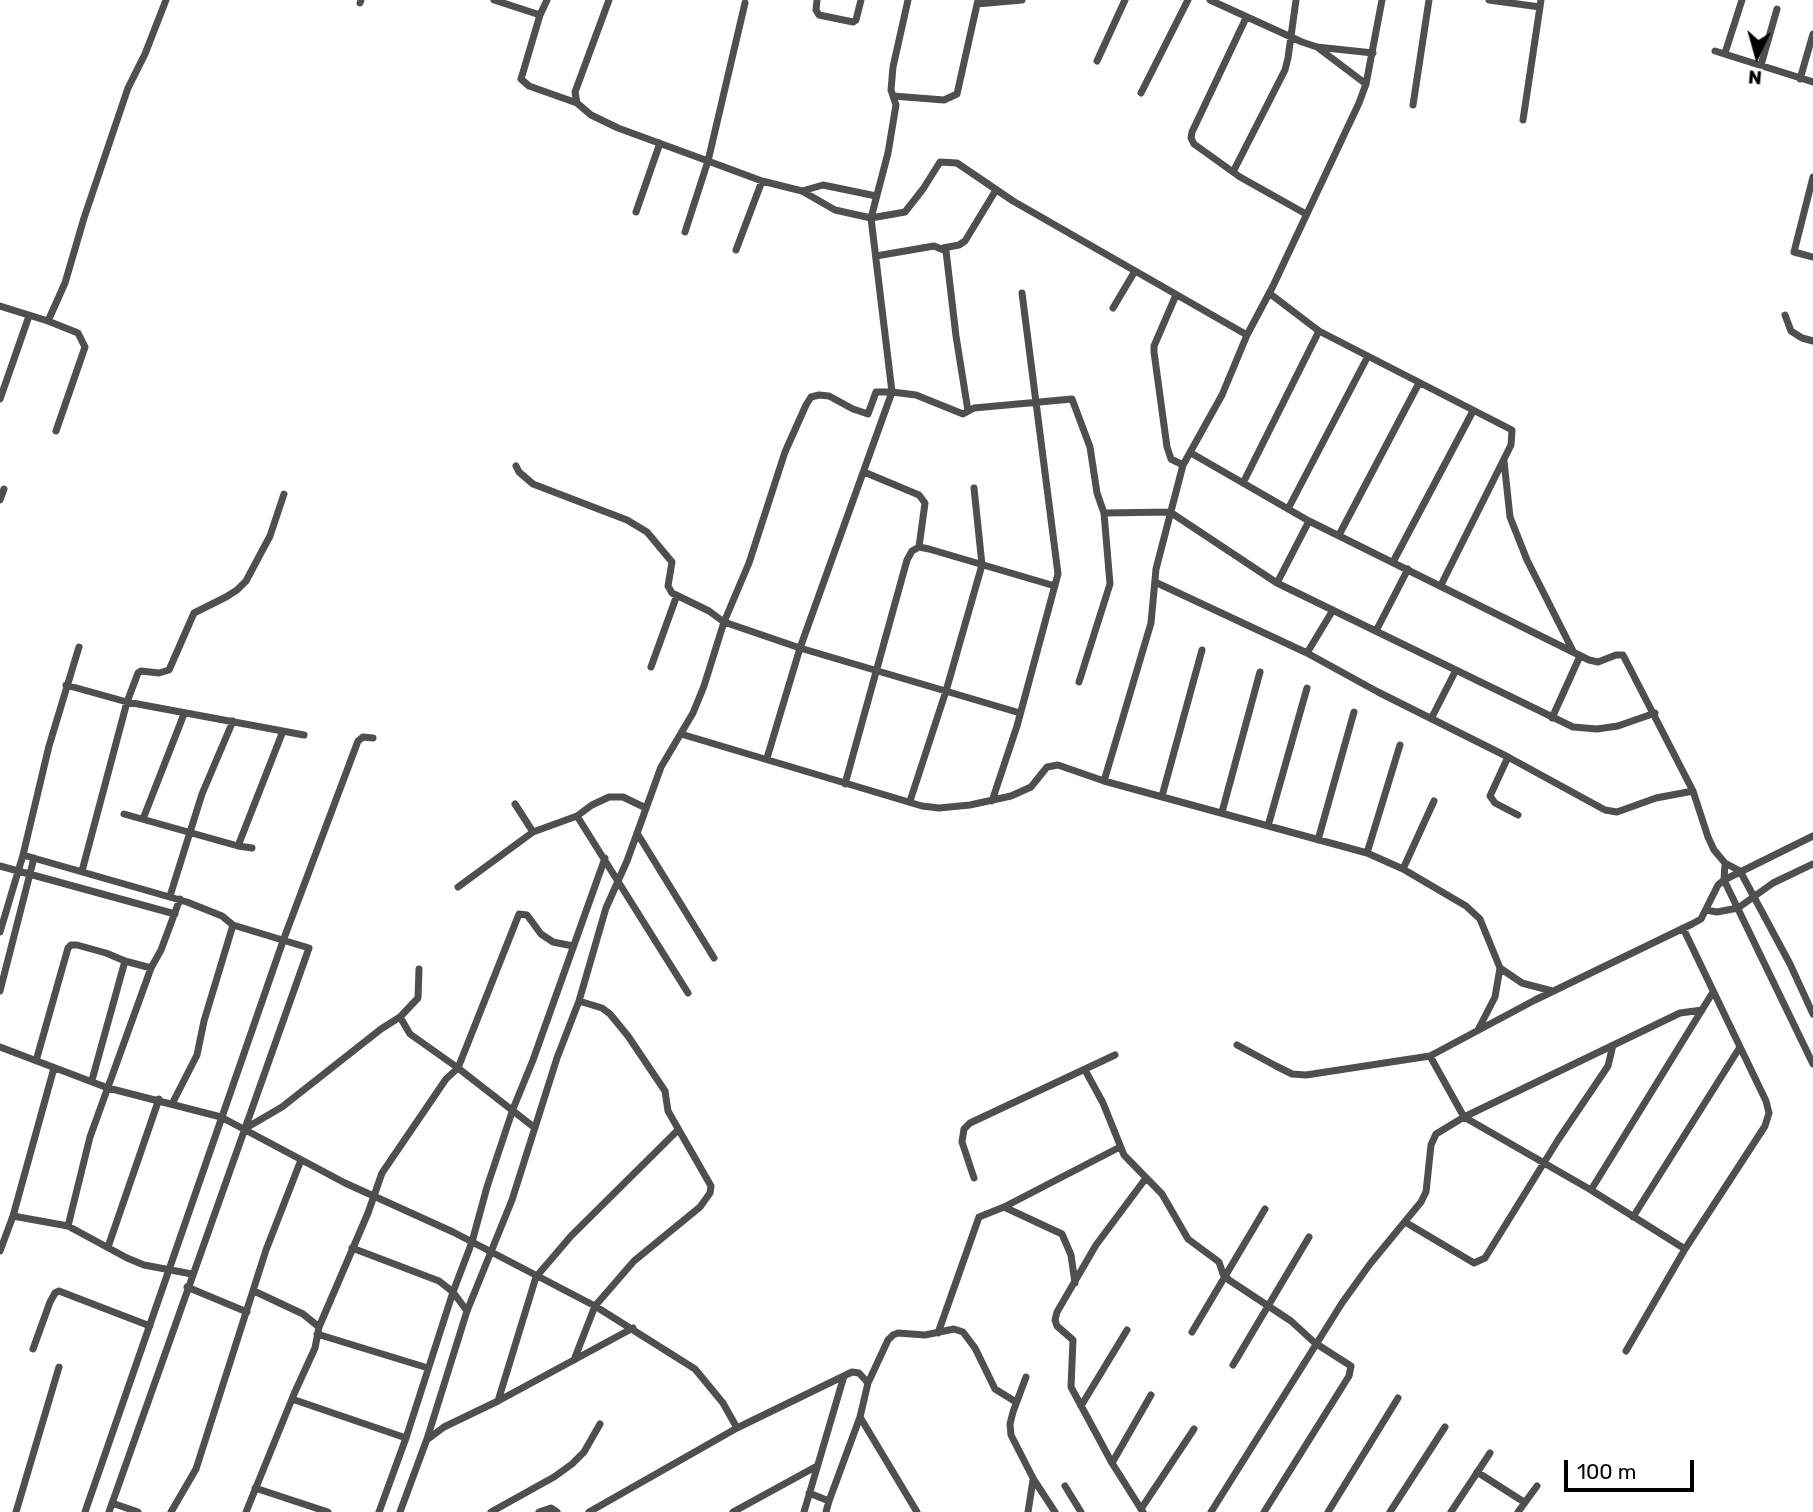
<!DOCTYPE html>
<style>
body{margin:0}
#map{position:relative;width:1813px;height:1512px;overflow:hidden;background:#fff;font-family:Rubik,sans-serif}
canvas{display:block}
.north{position:absolute;left:1722px;top:21px;width:70px;height:70px;-webkit-text-stroke:5px #fff;paint-order:stroke;rotate:185deg;font-size:19px;font-weight:700;line-height:28px;text-align:center;color:#000}
.north::after{content:'';display:block;margin:auto;width:24px;height:32px;background:#000;clip-path:polygon(50% 0,100% 100%,50% 72%,0 100%)}
.scale{position:absolute;left:1564px;top:1460px;width:130px;height:32px;box-sizing:border-box;border:4px solid #000;border-top:0;padding-left:9px;font-size:21px;line-height:24px;white-space:nowrap;color:#000;-webkit-text-stroke:5px #fff;paint-order:stroke}
</style>
<div id="map">
<canvas width="1813" height="1512"></canvas>
<div class="north">N</div>
<div class="scale">100 m</div>
</div>
<script>
const g = document.querySelector('canvas').getContext('2d');
g.lineJoin = 'round';
function shape(rows) {
  const path = new Path2D();
  for (const r of rows) {
    path.moveTo(r[0], r[1]);
    for (let i = 2; i < r.length; i += 2) path.lineTo(r[i], r[i + 1]);
  }
  return path;
}
function strokePath(path, color, width, dash) {
  g.strokeStyle = color;
  g.lineWidth = width;
  g.lineCap = dash ? 'butt' : 'round';
  g.setLineDash(dash || []);
  g.stroke(path);
}
const street = shape([
 [494,0,540,15,547,0],
 [609,0,575,92,577,103,591,115,618,128,708,161,762,181,802,191,835,210,871,218,905,212,923,189,940,162,957,163,1013,201,1247,335,1273,286,1359,103,1366,84,1382,0],
 [817,0,816,10,819,15,853,22,856,20,861,0],
 [1210,0,1302,42,1317,47,1373,53],
 [1489,0,1540,7],
 [360,3,361,0],
 [977,4,1022,0],
 [540,15,521,79,529,86,577,103],
 [1246,18,1192,132,1191,138,1194,144,1240,177,1306,214],
 [1317,47,1366,84],
 [1715,51,1813,82],
 [1725,53,1742,0],
 [1097,61,1125,0],
 [1761,65,1777,9],
 [1800,79,1813,34],
 [1141,93,1188,0],
 [893,96,944,100,957,94,978,0],
 [1413,105,1429,0],
 [1523,120,1541,0],
 [1233,172,1285,70,1288,58,1296,0],
 [1813,177,1794,252,1813,257],
 [802,191,823,185,876,196],
 [636,212,660,143],
 [685,232,708,161,745,3],
 [943,248,959,245,965,241,996,190],
 [736,250,762,181],
 [876,256,934,246,946,251,956,336,968,411],
 [1269,293,1319,331,1512,430,1511,445,1441,585],
 [1176,295,1154,346,1154,352,1167,447,1171,459,1183,465],
 [0,306,48,321,65,283,84,218,128,88,145,54,166,0],
 [1113,308,1135,271],
 [1785,315,1791,331,1802,338,1813,341],
 [48,321,78,333,85,347,56,431],
 [0,399,29,316],
 [1191,453,1309,521,1589,660,1598,662,1616,655,1623,655,1693,791,1708,837,1714,850,1725,863,1740,871,1790,964,1813,1014],
 [1504,461,1510,517,1527,560,1573,651],
 [516,466,519,472,533,484,627,520,647,532,672,562,668,586,672,593,709,611,724,622,800,648,892,392,916,395,963,414,974,408,1072,399,1090,447,1097,493,1104,513,1170,512,1277,583,1573,727,1597,729,1618,726,1655,713],
 [864,472,919,495,925,503,919,547],
 [1243,483,1319,331],
 [0,500,4,489],
 [1288,509,1368,356],
 [1339,535,1419,383],
 [1393,562,1473,411],
 [1155,582,1307,653,1378,692,1508,757,1605,810,1617,812,1656,798,1693,791],
 [1277,583,1309,521],
 [1376,631,1408,569],
 [79,647,49,746,23,855,187,902,222,916,233,925,309,948,109,1512],
 [1307,653,1333,610],
 [651,667,677,595],
 [1079,682,1110,584,1104,513],
 [66,685,127,702,304,735],
 [1552,718,1580,656],
 [1431,719,1456,670],
 [681,734,922,806,939,808,970,805,1011,796,1031,787,1047,767,1058,765,1104,781,1367,853,1403,869,1466,906,1480,919,1500,968,1495,997,1478,1030],
 [1508,757,1490,796,1495,803,1518,815],
 [767,758,800,648,1020,713],
 [1104,781,1151,623,1156,569,1183,465,1222,395,1247,335],
 [845,784,907,560,912,551,919,547,929,549,1055,586],
 [1162,796,1202,650],
 [910,801,946,691,982,565,974,488],
 [992,801,1017,726,1058,574,1022,293],
 [515,804,533,832,577,816,592,805,609,797,623,797,646,808],
 [1222,812,1260,672],
 [124,814,238,846,252,848],
 [577,816,688,993],
 [143,819,184,714],
 [1268,826,1307,688],
 [637,833,714,958],
 [1318,840,1354,712],
 [238,846,283,731],
 [1367,853,1400,745],
 [1725,863,1724,880,1813,1064],
 [0,866,175,914],
 [1403,869,1434,801],
 [82,871,127,702,138,673,141,671,159,673,169,670,194,613,226,597,237,590,246,581,270,536,284,494],
 [458,887,533,832],
 [170,896,202,794,233,721],
 [1706,910,1717,912,1738,908,1773,883,1813,864],
 [0,932,23,855],
 [125,961,151,968],
 [1500,968,1522,983,1552,991],
 [0,991,34,858],
 [400,1017,418,998,419,969],
 [0,1047,108,1088,221,1117,345,1183,453,1232,595,1306,695,1369,723,1403,737,1428,852,1372,859,1373,868,1383,860,1417,829,1501,826,1512],
 [1430,1056,1535,1000,1692,924,1701,919,1718,885,1724,880,1813,836],
 [36,1061,68,948,71,945,77,945,106,953,125,961,92,1080],
 [54,1068,13,1216,68,1226,127,1258,144,1265,192,1274],
 [1085,1070,1103,1103,1124,1155,1162,1194,1188,1239,1219,1262,1223,1274,1229,1280,1291,1321,1315,1343,1351,1366,1349,1376,1264,1512],
 [172,1104,197,1055,204,1021,233,925],
 [1464,1117,1680,1013,1702,1010],
 [1464,1117,1591,1190,1685,1249],
 [246,1128,282,1107,381,1029,400,1017,410,1034,458,1068,446,1079,382,1173,368,1213,319,1327,315,1348,294,1394,246,1512],
 [535,1128,458,1068,519,914,527,915,541,934,553,942,573,946],
 [974,1178,962,1142,964,1129,970,1123,1115,1055],
 [1591,1190,1713,992],
 [1004,1207,1120,1147],
 [1633,1217,1740,1047],
 [1405,1222,1474,1263,1485,1258,1558,1140,1608,1066,1613,1045],
 [68,1226,90,1137,151,968,161,950,180,899],
 [108,1247,159,1099],
 [352,1248,439,1281,453,1292,467,1311],
 [0,1251,13,1216],
 [187,1287,247,1312],
 [254,1291,303,1314,319,1327],
 [1192,1332,1265,1209],
 [938,1333,979,1217,1004,1207,1062,1234,1071,1255,1075,1283],
 [317,1334,428,1368],
 [33,1349,50,1302,55,1293,59,1291,150,1326],
 [1626,1351,1685,1249,1765,1126,1769,1113,1766,1101,1683,928],
 [574,1360,595,1306,634,1261,700,1207,710,1193,711,1186,668,1111,665,1091,628,1036,610,1014,602,1008,579,1001],
 [1233,1365,1309,1237],
 [1026,1377,1013,1412,1010,1424,1011,1435,1034,1480,1055,1512],
 [868,1383,888,1340,893,1335,898,1333,925,1335,954,1329,963,1332,975,1348,995,1389,1016,1402],
 [292,1399,406,1438],
 [498,1401,633,1328],
 [1081,1406,1127,1330],
 [860,1417,917,1512],
 [428,1439,444,1427,498,1401,536,1277,571,1236,678,1130],
 [1112,1463,1151,1395],
 [1477,1472,1524,1502],
 [1065,1486,1081,1512],
 [255,1488,328,1512],
 [809,1493,829,1501],
 [112,1503,138,1512],
 [1141,1509,1194,1429],
 [16,1512,59,1367],
 [85,1512,283,941,358,741,363,737,373,738],
 [171,1512,196,1469,266,1250,301,1160],
 [379,1512,406,1438,453,1292,472,1242,487,1187,513,1109,533,1060,605,858],
 [400,1512,427,1439,467,1311,512,1200,557,1058,579,1001,606,908,627,861,661,767,693,713,704,686,724,622,749,563,785,452,806,405,811,397,819,395,829,396,853,409,868,414,876,392,892,392,871,218,888,153,896,105,891,90,893,67,908,0],
 [491,1512,554,1477,572,1464,584,1452,600,1424],
 [539,1512,551,1508,557,1512],
 [589,1512,737,1428],
 [733,1512,817,1466],
 [804,1512,844,1376],
 [1028,1512,1033,1480],
 [1143,1512,1112,1463,1071,1387,1073,1340,1057,1326,1055,1320,1057,1312,1096,1245,1146,1178],
 [1211,1512,1342,1303,1370,1264,1421,1202,1426,1192,1431,1145,1436,1134,1464,1117,1430,1056,1306,1075,1292,1074,1276,1066,1237,1045],
 [1328,1512,1398,1398],
 [1390,1512,1445,1427],
 [1451,1512,1490,1453],
 [1518,1512,1537,1486]
]);
strokePath(street, '#4f4f4f', 7);
</script>
